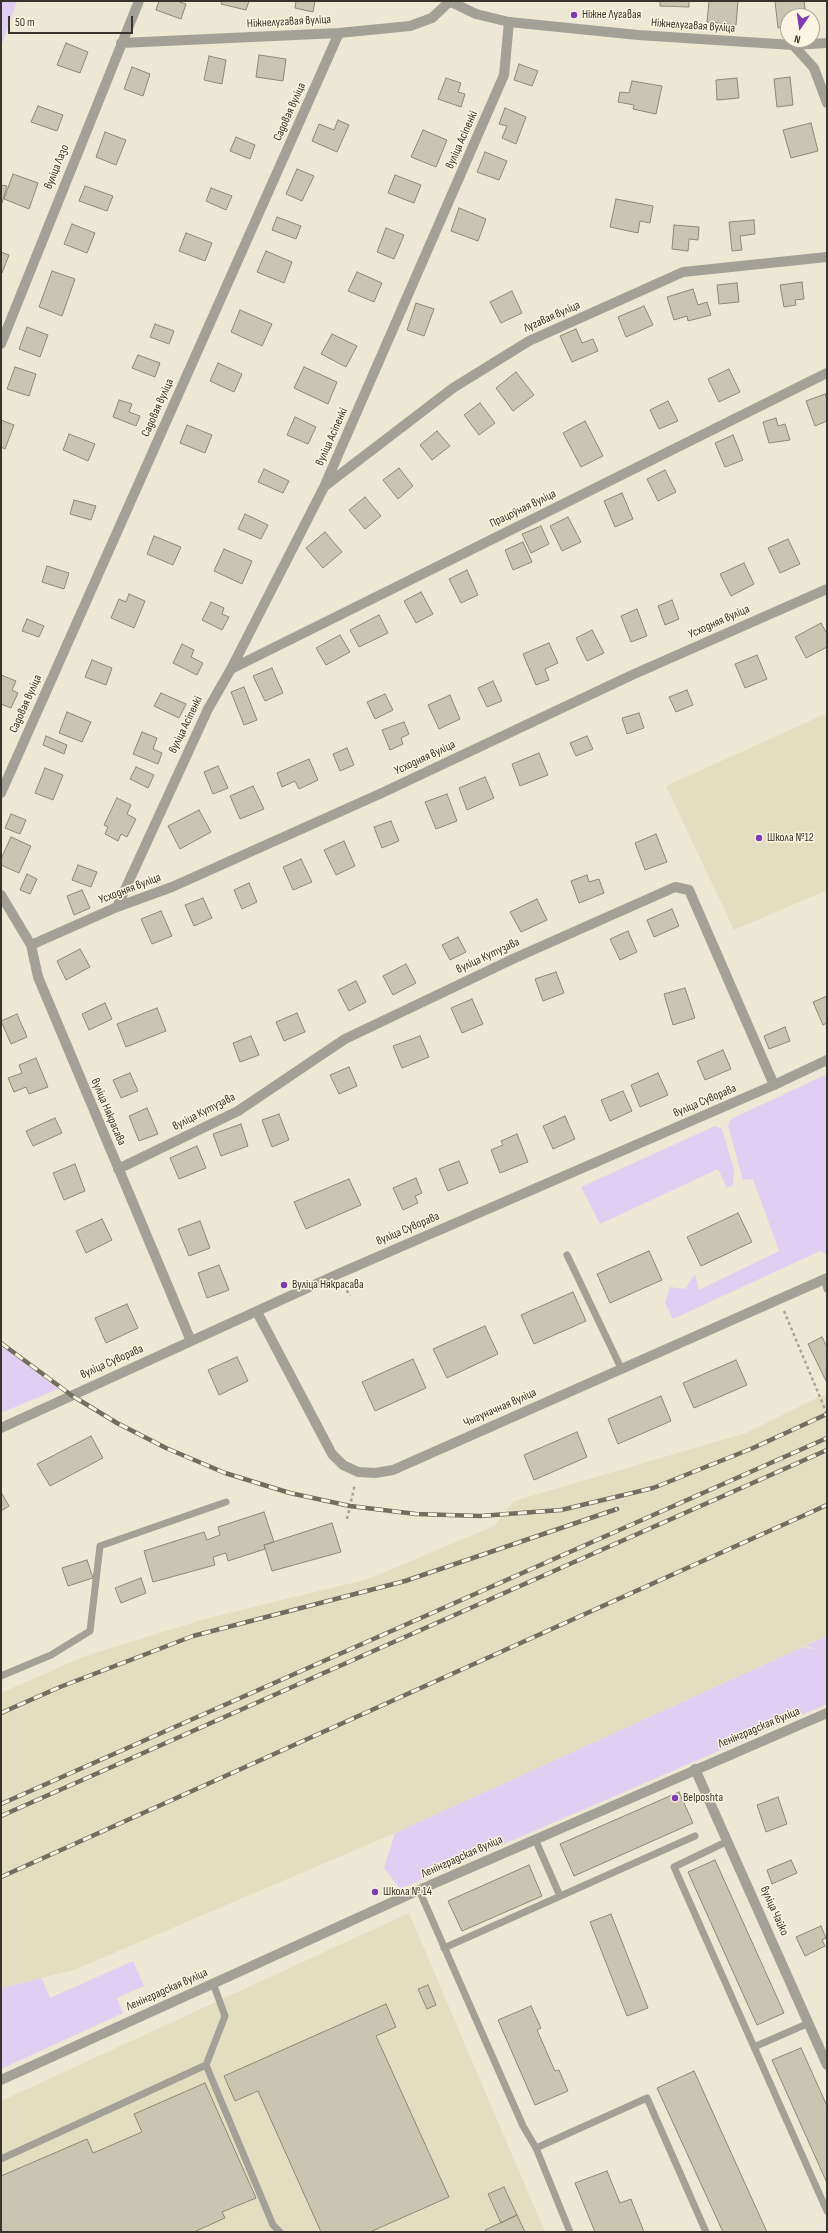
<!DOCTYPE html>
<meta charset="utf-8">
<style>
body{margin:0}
#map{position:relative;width:828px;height:2233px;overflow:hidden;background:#ede8d3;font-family:"Sofia Sans Condensed",sans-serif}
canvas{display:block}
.frame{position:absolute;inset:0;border:2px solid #36342c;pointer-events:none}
.north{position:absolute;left:780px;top:8px;width:40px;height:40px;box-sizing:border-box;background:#faf5e0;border:1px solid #aca898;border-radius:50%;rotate:193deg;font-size:11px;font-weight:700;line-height:16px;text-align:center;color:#36342c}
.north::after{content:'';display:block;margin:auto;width:14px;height:18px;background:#7e3bb0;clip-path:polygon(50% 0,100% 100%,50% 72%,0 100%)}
.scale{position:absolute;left:8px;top:16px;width:125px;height:18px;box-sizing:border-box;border:2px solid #36342c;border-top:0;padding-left:5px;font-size:12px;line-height:14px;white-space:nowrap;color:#36342c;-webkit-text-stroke:3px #faf5e0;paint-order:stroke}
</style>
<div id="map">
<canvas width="828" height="2233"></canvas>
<div class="frame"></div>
<div class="north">N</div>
<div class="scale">50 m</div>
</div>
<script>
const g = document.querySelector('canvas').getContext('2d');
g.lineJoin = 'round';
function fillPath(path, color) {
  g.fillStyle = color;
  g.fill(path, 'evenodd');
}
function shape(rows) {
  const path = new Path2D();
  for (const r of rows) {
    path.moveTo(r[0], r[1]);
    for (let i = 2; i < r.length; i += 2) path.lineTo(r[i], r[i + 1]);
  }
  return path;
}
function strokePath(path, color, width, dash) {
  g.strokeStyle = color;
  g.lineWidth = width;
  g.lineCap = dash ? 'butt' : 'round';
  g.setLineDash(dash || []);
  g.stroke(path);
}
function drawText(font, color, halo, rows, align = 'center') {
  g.font = font + ' "Sofia Sans Condensed",sans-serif';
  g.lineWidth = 3;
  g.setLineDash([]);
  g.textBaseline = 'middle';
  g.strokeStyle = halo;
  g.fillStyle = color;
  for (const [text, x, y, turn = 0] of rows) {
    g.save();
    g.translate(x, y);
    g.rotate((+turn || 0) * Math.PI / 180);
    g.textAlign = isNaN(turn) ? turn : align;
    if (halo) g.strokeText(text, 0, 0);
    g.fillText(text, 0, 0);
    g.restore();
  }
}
const built = shape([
 [827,713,827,890,734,930,666,786],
 [827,1393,827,1636,395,1833,74,1970,1,1988,1,1693,85,1656,208,1618,368,1579,494,1526,514,1501,746,1433],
 [409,1913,545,2232,1,2232,1,2101]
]);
const green = shape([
 [1,1,17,1,1,47],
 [827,1074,827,1253,825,1254,820,1251,673,1319,665,1303,670,1287,685,1289,695,1274,699,1290,779,1251,753,1179,743,1180,728,1126,731,1119],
 [715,1126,722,1129,734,1170,733,1185,727,1188,718,1169,600,1224,581,1187],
 [1,1346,58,1389,1,1413],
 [827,1636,827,1704,400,1889,384,1868,395,1833,803,1647,821,1650,805,1646],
 [133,1961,144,1986,117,1998,123,2013,1,2069,1,1988,42,1978,50,1998]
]);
const building = shape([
 [159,1,177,1,186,4,181,19,156,10,159,1],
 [222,1,249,1,246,10,221,4,222,1],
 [296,1,315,1,313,12,295,8,296,1],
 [660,1,689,1,689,7,660,6,660,1],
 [709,1,738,1,736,25,707,22,709,1],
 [775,1,804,1,806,16,788,16,788,27,778,28,775,1],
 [66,43,88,52,80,73,57,65,66,43],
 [259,55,286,59,283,81,256,77,259,55],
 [209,56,226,60,222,84,204,80,209,56],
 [519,64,538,71,532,86,514,80,519,64],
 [132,67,150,74,143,96,124,89,132,67],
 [790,77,793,105,777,107,774,79,790,77],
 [446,78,461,83,458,92,465,94,461,107,438,99,446,78],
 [737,78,739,98,717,100,716,80,737,78],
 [632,81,662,86,656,114,633,109,634,105,618,102,620,92,629,93,632,81],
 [38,106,63,115,57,131,31,122,38,106],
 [505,108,526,117,516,144,502,138,507,126,499,124,505,108],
 [338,120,349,125,337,152,312,141,319,124,334,130,338,120],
 [811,123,818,151,791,158,783,130,811,123],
 [423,130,447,140,436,167,411,157,423,130],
 [105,132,126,140,116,165,96,157,105,132],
 [236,137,255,145,250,159,230,151,236,137],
 [485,152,507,161,499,180,477,172,485,152],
 [297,169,314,176,302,201,286,194,297,169],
 [13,174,38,183,29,209,4,199,13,174],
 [395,175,421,185,414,203,388,193,395,175],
 [1,185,7,186,2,203,1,203,1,185],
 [85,186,113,196,107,211,79,201,85,186],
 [211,188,232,196,226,210,206,201,211,188],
 [616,199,653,206,650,223,640,221,638,233,610,227,616,199],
 [459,208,486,219,478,241,451,231,459,208],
 [277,217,301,226,296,239,272,230,277,217],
 [754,220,755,234,740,236,742,250,732,251,729,222,754,220],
 [72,224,95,233,87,253,64,244,72,224],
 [674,225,699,227,698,240,689,239,688,251,672,249,674,225],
 [386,228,404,235,394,259,377,252,386,228],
 [186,233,212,243,205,261,179,251,186,233],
 [266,251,292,262,284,283,257,272,266,251],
 [1,252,9,255,2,273,1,273,1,252],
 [52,271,75,279,62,316,39,307,52,271],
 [357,272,382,283,374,302,348,291,357,272],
 [802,282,804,299,795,300,796,305,784,307,780,285,802,282],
 [737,283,739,302,719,304,717,285,737,283],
 [693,289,698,305,707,302,711,315,688,321,687,316,674,320,667,297,693,289],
 [512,291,522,313,501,323,490,302,512,291],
 [416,303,434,309,424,336,407,330,416,303],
 [644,306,653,325,626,337,618,317,644,306],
 [240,310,272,324,262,346,231,332,240,310],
 [155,324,174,331,169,344,150,337,155,324],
 [27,327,48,335,40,357,19,349,27,327],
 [576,329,582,343,593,339,598,351,572,362,560,336,576,329],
 [332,334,357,346,346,367,321,354,332,334],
 [138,355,160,363,155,377,132,368,138,355],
 [218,363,242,374,234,392,210,381,218,363],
 [15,367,36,374,29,396,7,389,15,367],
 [304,367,337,382,328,404,294,388,304,367],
 [729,369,740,392,719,402,708,379,729,369],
 [516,372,534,395,513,411,496,388,516,372],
 [825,394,827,400,827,421,815,426,806,401,825,394],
 [119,400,132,404,129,412,140,416,136,426,113,417,119,400],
 [668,401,678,421,659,429,650,410,668,401],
 [480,403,495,423,479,435,464,415,480,403],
 [295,417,316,427,308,444,287,435,295,417],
 [776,418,778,426,785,424,790,440,769,443,763,422,776,418],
 [1,420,14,425,5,449,1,447,1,420],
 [585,421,603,456,581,467,563,433,585,421],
 [187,425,212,435,205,453,180,443,187,425],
 [437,431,450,446,432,460,420,445,437,431],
 [69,434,95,444,88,461,63,450,69,434],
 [733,435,743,460,725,467,715,443,733,435],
 [399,468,413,486,398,499,383,480,399,468],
 [264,469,289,481,283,493,258,482,264,469],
 [665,470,676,492,658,501,647,479,665,470],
 [622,493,633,519,615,527,604,501,622,493],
 [365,497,381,516,365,529,349,510,365,497],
 [74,500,96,506,91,520,70,514,74,500],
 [245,514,268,525,261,539,238,529,245,514],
 [568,517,581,542,562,551,550,526,568,517],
 [541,526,549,544,531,553,522,534,541,526],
 [325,532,342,552,323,568,306,548,325,532],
 [154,536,181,547,173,565,147,554,154,536],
 [788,539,800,564,780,573,768,548,788,539],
 [523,542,532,562,513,570,505,550,523,542],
 [224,549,252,561,242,584,214,571,224,549],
 [744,563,754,584,731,596,720,574,744,563],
 [47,566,69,573,64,589,42,582,47,566],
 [467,570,478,595,461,603,449,579,467,570],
 [421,592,433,614,416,623,404,601,421,592],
 [129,594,145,601,134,628,111,618,119,599,126,602,129,594],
 [672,600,679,619,665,625,658,606,672,600],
 [211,602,224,608,222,614,229,617,222,630,202,620,211,602],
 [637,609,647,636,631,642,621,616,637,609],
 [379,615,388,633,359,647,350,630,379,615],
 [27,619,44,626,39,637,22,631,27,619],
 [821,623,827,634,827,647,806,658,795,637,821,623],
 [592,630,604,653,587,661,576,638,592,630],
 [340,635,350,652,326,665,316,648,340,635],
 [549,643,558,663,545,669,549,680,536,685,523,654,549,643],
 [182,644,194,650,191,657,203,663,197,675,173,663,182,644],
 [757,655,767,679,745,688,735,664,757,655],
 [92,660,112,668,106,685,85,677,92,660],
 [272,668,283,693,265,701,253,676,272,668],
 [1,675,16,681,12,690,18,693,11,708,1,704,1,675],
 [493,681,502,701,487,707,478,688,493,681],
 [244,687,257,720,244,725,231,692,244,687],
 [687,690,693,705,676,712,669,697,687,690],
 [161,693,186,704,179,718,154,706,161,693],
 [385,694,393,710,375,719,367,702,385,694],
 [450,695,460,719,439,729,428,705,450,695],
 [67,712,91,722,82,742,59,733,67,712],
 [639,713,644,728,627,734,622,718,639,713],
 [404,722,409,734,401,738,403,744,390,750,382,730,404,722],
 [142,732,157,738,153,749,162,753,158,764,133,754,142,732],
 [46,736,67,745,64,754,43,745,46,736],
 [587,736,593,749,576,756,570,743,587,736],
 [347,748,354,765,340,771,333,754,347,748],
 [539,753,548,775,520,786,512,764,539,753],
 [309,759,318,780,299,789,295,781,282,787,277,773,309,759],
 [218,766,228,788,213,794,204,772,218,766],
 [136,767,154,775,148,788,130,779,136,767],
 [45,768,63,775,53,800,35,793,45,768],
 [485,777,494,798,467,810,459,788,485,777],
 [253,786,264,809,240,819,230,796,253,786],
 [447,794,457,821,436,829,425,802,447,794],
 [117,798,131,805,127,814,136,819,127,837,121,834,118,841,105,834,108,827,104,825,117,798],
 [199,810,211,832,180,849,168,826,199,810],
 [11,814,26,820,20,834,5,828,11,814],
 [391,821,399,841,382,848,374,827,391,821],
 [656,834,667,862,645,870,635,843,656,834],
 [11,837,31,846,19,873,1,865,1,859,11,837],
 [344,841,355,866,336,875,324,850,344,841],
 [301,859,312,882,293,890,283,867,301,859],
 [78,865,97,872,91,887,72,880,78,865],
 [27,874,37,879,30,894,20,890,27,874],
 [587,875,589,882,599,879,604,893,579,903,571,881,587,875],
 [249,883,257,902,242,909,234,890,249,883],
 [82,890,90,908,74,915,67,896,82,890],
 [203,898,212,918,194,926,185,905,203,898],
 [537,899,547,920,521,932,510,912,537,899],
 [672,909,679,926,654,937,647,920,672,909],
 [161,911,172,936,152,944,141,919,161,911],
 [628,931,637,952,620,960,610,939,628,931],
 [458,937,466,952,450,960,442,945,458,937],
 [80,949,90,967,66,980,57,961,80,949],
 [406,964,416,983,393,995,383,976,406,964],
 [556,972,564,993,543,1001,535,979,556,972],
 [356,981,366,1002,349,1011,338,990,356,981],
 [685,988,695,1018,673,1025,664,994,685,988],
 [827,996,827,1023,823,1025,813,1002,827,996],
 [472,999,483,1024,462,1033,451,1008,472,999],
 [105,1003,112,1019,89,1030,82,1014,105,1003],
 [157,1008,166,1031,126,1047,117,1024,157,1008],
 [297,1013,305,1032,284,1041,276,1022,297,1013],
 [17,1014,27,1037,11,1044,1,1021,17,1014],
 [785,1027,790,1041,769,1049,764,1036,785,1027],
 [251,1036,259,1055,240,1062,233,1043,251,1036],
 [420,1036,429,1057,402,1068,393,1046,420,1036],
 [723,1050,731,1069,705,1080,697,1061,723,1050],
 [36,1058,48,1087,29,1094,26,1087,14,1092,8,1078,22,1073,19,1065,36,1058],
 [349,1067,357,1086,339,1094,330,1075,349,1067],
 [130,1073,138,1091,121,1098,113,1080,130,1073],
 [658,1073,668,1095,640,1107,631,1085,658,1073],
 [623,1091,632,1111,610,1121,601,1100,623,1091],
 [147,1108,158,1134,139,1141,129,1116,147,1108],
 [279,1114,289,1140,272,1147,262,1120,279,1114],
 [565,1116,575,1139,553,1149,543,1126,565,1116],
 [55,1118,62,1133,33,1146,26,1131,55,1118],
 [241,1124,248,1146,221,1156,213,1134,241,1124],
 [517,1134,528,1162,500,1173,491,1150,503,1145,501,1141,517,1134],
 [197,1146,206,1168,179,1179,170,1158,197,1146],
 [459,1161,468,1183,448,1191,439,1169,459,1161],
 [75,1164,85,1191,64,1200,53,1173,75,1164],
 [416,1178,422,1193,415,1196,418,1203,403,1210,393,1188,416,1178],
 [349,1179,361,1205,306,1229,294,1202,349,1179],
 [738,1213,752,1242,701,1266,687,1237,738,1213],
 [102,1219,112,1240,86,1253,76,1231,102,1219],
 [200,1221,210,1248,189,1256,178,1229,200,1221],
 [649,1251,662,1280,610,1303,597,1274,649,1251],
 [219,1265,229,1290,207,1298,198,1273,219,1265],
 [573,1292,586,1321,534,1344,521,1315,573,1292],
 [127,1304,138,1328,106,1343,95,1318,127,1304],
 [485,1326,498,1354,447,1378,433,1349,485,1326],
 [822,1337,827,1347,826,1381,808,1344,822,1337],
 [237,1357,248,1381,219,1395,208,1370,237,1357],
 [413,1359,426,1388,375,1411,362,1382,413,1359],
 [736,1360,747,1385,694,1408,683,1383,736,1360],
 [661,1396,671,1421,618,1444,608,1419,661,1396],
 [577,1432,587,1457,534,1480,524,1455,577,1432],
 [91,1436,103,1458,50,1486,37,1464,91,1436],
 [1,1492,9,1506,1,1511,1,1492],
 [264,1512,274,1542,264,1545,265,1549,228,1561,226,1553,213,1557,215,1565,153,1582,144,1551,204,1532,207,1540,220,1535,218,1527,264,1512],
 [332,1523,341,1552,272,1571,264,1545,332,1523],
 [87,1560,93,1578,68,1586,62,1568,87,1560],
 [141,1578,146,1593,121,1603,115,1588,141,1578],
 [679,1792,693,1823,574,1876,560,1844,679,1792],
 [778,1797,787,1824,766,1832,757,1805,778,1797],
 [715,1860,784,2013,757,2025,688,1872,715,1860],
 [791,1860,797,1873,772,1884,767,1870,791,1860],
 [529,1865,542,1896,462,1931,448,1901,529,1865],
 [611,1914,648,2008,627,2016,590,1922,611,1914],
 [821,1926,826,1938,822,1940,825,1946,805,1956,796,1937,821,1926],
 [428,1985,436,2005,427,2009,418,1989,428,1985],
 [386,2004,396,2027,376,2036,449,2197,370,2232,321,2232,258,2091,235,2101,224,2076,386,2004],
 [531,2006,541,2028,537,2030,555,2071,559,2070,568,2091,535,2105,498,2020,531,2006],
 [801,2048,827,2106,827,2183,772,2060,801,2048],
 [694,2071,767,2232,723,2232,657,2088,694,2071],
 [205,2083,256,2198,222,2212,225,2218,194,2232,1,2232,1,2176,87,2139,93,2153,142,2132,134,2114,205,2083],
 [607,2171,620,2203,631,2199,644,2232,595,2232,575,2183,607,2171],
 [504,2187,517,2215,501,2223,488,2194,504,2187],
 [517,2215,525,2232,486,2232,485,2230,517,2215]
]);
const path = shape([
 [344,1285,350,1296],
 [784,1311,827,1414],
 [347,1519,355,1484]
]);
const service = shape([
 [567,1255,621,1368],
 [824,1279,827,1289],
 [1,1676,51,1655,90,1631,100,1546,226,1502],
 [535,1839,560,1896],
 [728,1841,674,1867,827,2211],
 [419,1890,523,2126,536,2148,570,2232],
 [444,1948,695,1836],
 [213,1983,225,2016,206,2065,273,2225,280,2232],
 [754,2047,809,2023],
 [536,2148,647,2098,706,2232],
 [1,2159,206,2065]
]);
const minor = shape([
 [121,43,339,33,410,26,432,18,450,1],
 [793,45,827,43],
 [1,344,139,1],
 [325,486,453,388,529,341,683,272,827,257],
 [231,669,827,373],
 [1,793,339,33],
 [1,895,31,945,38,977,191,1341],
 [117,907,208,709,231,669,324,487,504,75,509,22],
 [31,945,117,907,172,887,384,792,632,675,827,589],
 [118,1169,238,1111,345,1039,515,958,675,887,689,890,774,1085],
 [257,1312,332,1454,343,1465,358,1472,375,1473,393,1470,827,1278],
 [695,1769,827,2065]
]);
const tertiary = shape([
 [449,1,476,14,509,22,638,35,793,45,814,68,827,103],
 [1,1428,338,1274,774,1085,827,1060],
 [1,2080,419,1890,827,1713]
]);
const rail = shape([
 [1,1343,71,1395,117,1423,166,1448,225,1473,290,1493,350,1506,416,1514,480,1516,561,1510,653,1488,753,1448,827,1414],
 [1,1713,60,1687,193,1636,405,1581,617,1509],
 [1,1804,827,1438],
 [1,1816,827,1450],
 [1,1877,827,1505]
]);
const markers = [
 [574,15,4,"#7e3bb0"],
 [759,838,4,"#7e3bb0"],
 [284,1285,4,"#7e3bb0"],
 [675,1798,4,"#7e3bb0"],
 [375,1892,4,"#7e3bb0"]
];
const poiNames = [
 ["Ніжне Лугавая",582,15],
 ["Школа №12",767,838],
 ["Вуліца Някрасава",292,1285],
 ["Belposhta",683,1798],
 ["Школа № 14",383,1892]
];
const streetNames = [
 ["Ніжнелугавая вуліца",289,22,-3],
 ["Ніжнелугавая вуліца",693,26,4],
 ["Садовая вуліца",290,112,-66],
 ["вуліца Асіпенкі",462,140,-66],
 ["вуліца Лазо",57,167,-68],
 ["Лугавая вуліца",552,317,-24],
 ["Садовая вуліца",158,408,-66],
 ["вуліца Асіпенкі",332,437,-66],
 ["Працоўная вуліца",523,509,-26],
 ["Усходняя вуліца",719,622,-24],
 ["Садовая вуліца",26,704,-66],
 ["вуліца Асіпенкі",186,725,-64],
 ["Усходняя вуліца",425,758,-25],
 ["Усходняя вуліца",130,889,-21],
 ["вуліца Кутузава",488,956,-25],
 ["вуліца Суворава",705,1101,-23],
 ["вуліца Някрасава",108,1112,67],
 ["вуліца Кутузава",204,1112,-27],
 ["вуліца Суворава",408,1229,-23],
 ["вуліца Суворава",112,1362,-24],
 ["Чыгуначная вуліца",500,1408,-24],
 ["Ленінградская вуліца",759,1728,-23],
 ["Ленінградская вуліца",462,1857,-24],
 ["вуліца Чайко",774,1911,66],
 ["Ленінградская вуліца",167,1990,-24]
];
fillPath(built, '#e4dec1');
fillPath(green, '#e0cff3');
fillPath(building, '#cac5b0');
strokePath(building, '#8d8975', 1);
strokePath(path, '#a8a494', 2.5, [3, 3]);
strokePath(service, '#a2a097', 7);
strokePath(minor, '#a2a097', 10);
strokePath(tertiary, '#a2a097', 10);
strokePath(rail, '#716e61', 4.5);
strokePath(rail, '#faf5e0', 3, [9]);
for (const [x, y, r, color] of markers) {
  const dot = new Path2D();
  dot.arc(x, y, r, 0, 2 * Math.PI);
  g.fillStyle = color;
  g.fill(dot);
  strokePath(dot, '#faf5e0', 1.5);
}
drawText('12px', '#36342c', '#faf5e0', poiNames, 'left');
drawText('12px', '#36342c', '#faf5e0', streetNames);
</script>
